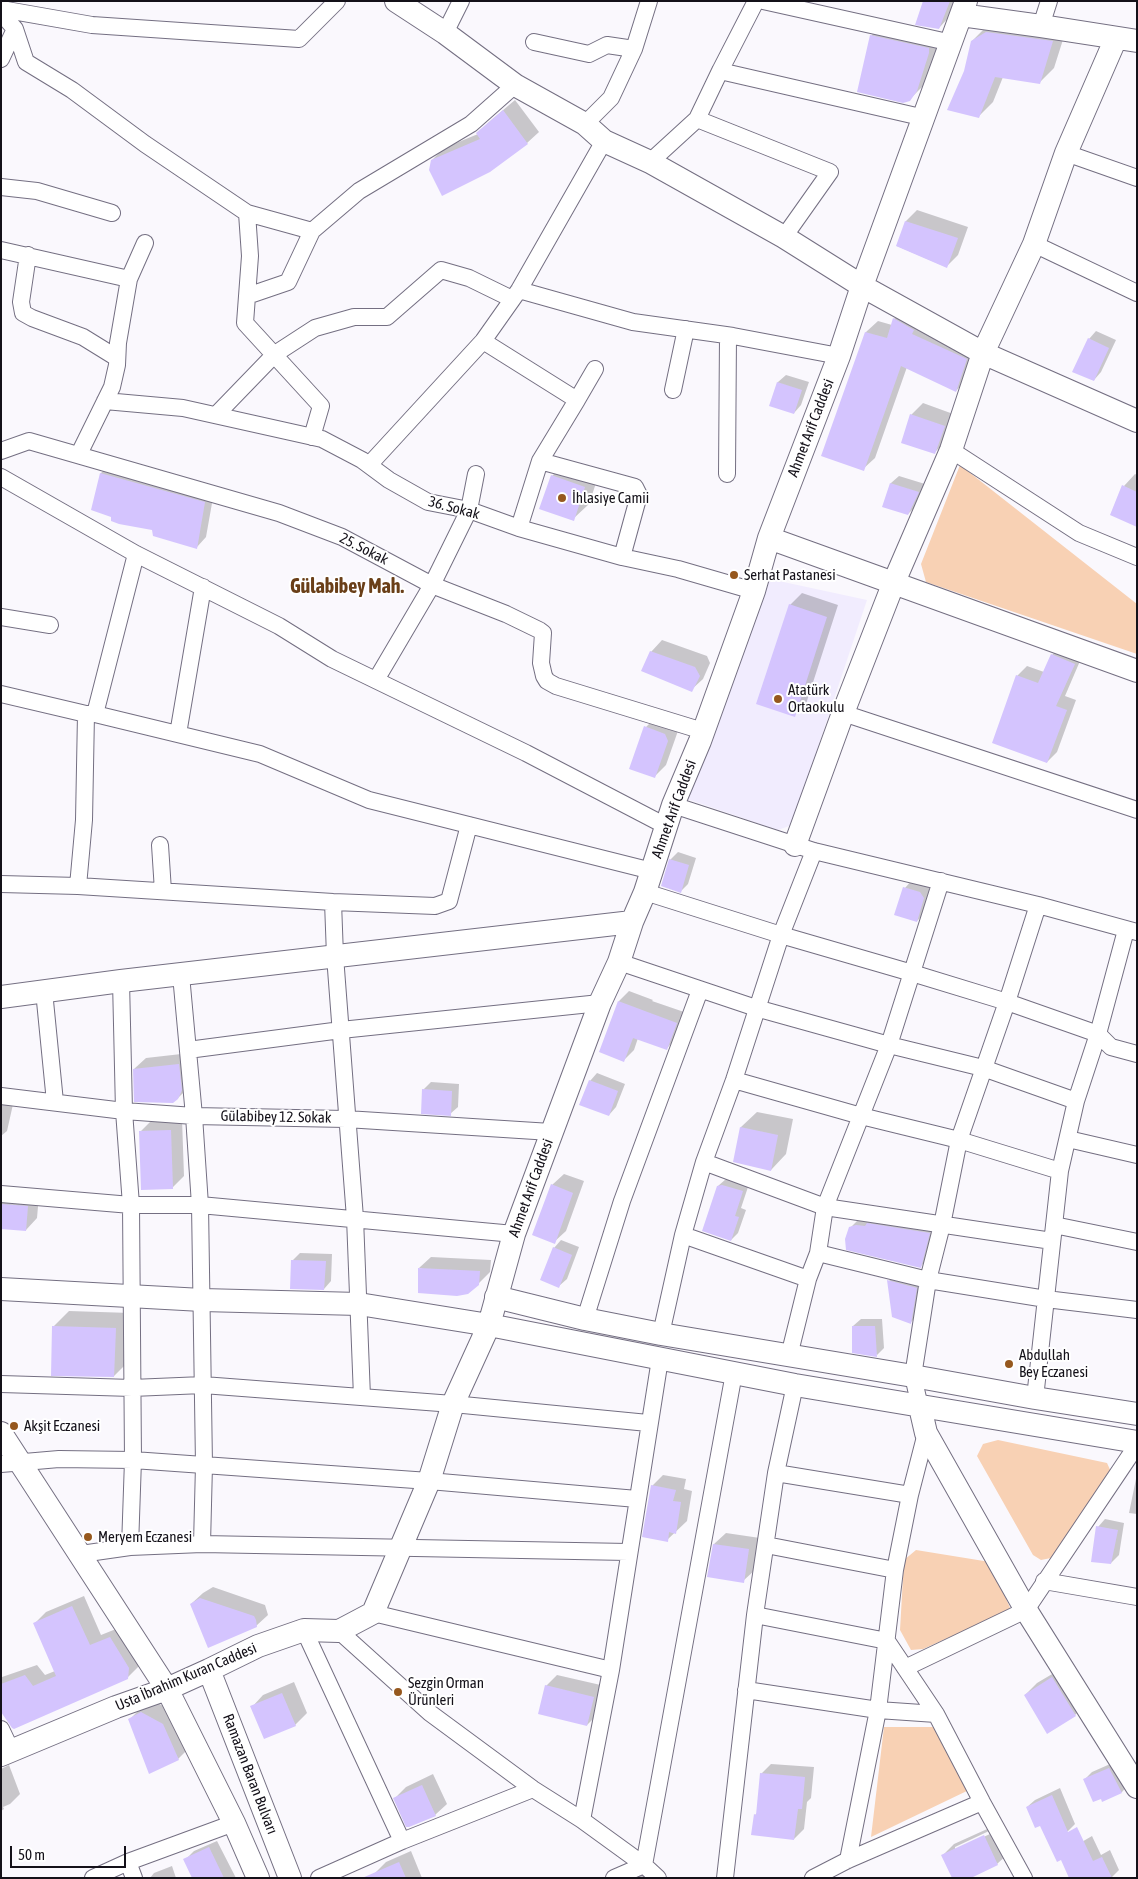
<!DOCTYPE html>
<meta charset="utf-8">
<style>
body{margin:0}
#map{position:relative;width:1138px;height:1879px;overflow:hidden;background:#faf8fd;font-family:"Asap Condensed",sans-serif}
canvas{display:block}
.frame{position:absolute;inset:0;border:2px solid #141119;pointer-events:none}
.scale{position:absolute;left:10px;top:1846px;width:116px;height:22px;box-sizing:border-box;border:2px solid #141119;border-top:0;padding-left:6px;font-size:15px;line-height:18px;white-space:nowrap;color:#141119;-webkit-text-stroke:4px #fff;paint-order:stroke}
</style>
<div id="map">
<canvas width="1138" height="1879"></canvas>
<div class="frame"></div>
<div class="scale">50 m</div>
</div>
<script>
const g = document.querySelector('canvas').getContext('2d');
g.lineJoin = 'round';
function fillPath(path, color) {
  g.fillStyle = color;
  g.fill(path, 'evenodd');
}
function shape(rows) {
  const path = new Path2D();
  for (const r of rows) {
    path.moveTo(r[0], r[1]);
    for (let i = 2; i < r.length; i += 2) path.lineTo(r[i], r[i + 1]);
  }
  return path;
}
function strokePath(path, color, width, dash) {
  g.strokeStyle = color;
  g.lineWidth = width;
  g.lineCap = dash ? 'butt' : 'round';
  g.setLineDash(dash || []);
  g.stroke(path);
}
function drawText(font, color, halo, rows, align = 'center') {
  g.font = font + ' "Asap Condensed",sans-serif';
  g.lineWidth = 4;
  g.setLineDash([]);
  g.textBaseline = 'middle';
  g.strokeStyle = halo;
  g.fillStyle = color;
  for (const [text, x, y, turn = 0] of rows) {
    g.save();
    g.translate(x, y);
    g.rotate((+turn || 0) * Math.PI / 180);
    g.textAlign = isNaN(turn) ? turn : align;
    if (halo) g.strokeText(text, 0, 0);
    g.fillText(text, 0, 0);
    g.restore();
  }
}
const built = shape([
 [765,578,867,600,792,825,778,830,687,799]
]);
const green = shape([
 [960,465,1137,604,1137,654,926,582,921,564],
 [998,1440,1107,1463,1112,1474,1051,1558,1041,1560,1033,1555,977,1456,983,1444],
 [916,1550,990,1562,1011,1610,923,1649,911,1650,900,1630,904,1560],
 [884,1727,935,1727,971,1789,871,1837]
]);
const shadow = shape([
 [925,1,956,1,950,16,939,28],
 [886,20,944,33,925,84,909,100,871,36],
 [986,27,1067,27,1054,68,1039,83,1003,77,993,102,979,116,965,72,972,41],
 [515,100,539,132,527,143,432,160,444,148,478,134,489,122],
 [917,210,968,227,958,255,946,267,897,246,906,221],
 [905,307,978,348,967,379,956,391,907,367,875,458,863,469,823,455,866,332,878,321,892,325,894,319],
 [1096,331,1116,340,1101,372,1094,380,1089,339],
 [786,375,809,382,801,405,794,413,771,405,778,382],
 [923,403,956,415,946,441,934,453,911,415],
 [568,460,600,471,589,504,573,519,552,476],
 [111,463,214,492,206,537,197,547,153,529,92,509,101,473],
 [1135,474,1137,475,1137,525,1124,486],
 [899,476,925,484,916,506,908,514,884,506,891,483],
 [802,593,838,605,806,704,794,715,790,605],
 [662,640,707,656,710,663,703,679,691,690,651,652],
 [1062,645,1083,654,1065,696,1076,700,1057,752,1047,762,1017,676,1027,666,1044,672,1052,655],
 [657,716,679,728,666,765,654,777,646,727],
 [678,852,696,858,688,884,681,891,670,860],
 [912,880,928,885,931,890,925,913,917,921,905,888],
 [629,991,653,1000,652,1001,687,1013,677,1038,667,1048,638,1038,634,1050,624,1060,619,1001],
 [190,1053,190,1086,178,1098,134,1069,146,1058],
 [597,1073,625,1084,616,1107,609,1115,590,1081],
 [431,1082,459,1084,458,1107,450,1114,423,1090],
 [1,1090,16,1091,7,1131,1,1136],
 [757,1112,793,1119,786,1154,771,1170,735,1161,741,1127],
 [182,1119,184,1176,172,1188,140,1132,152,1120],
 [564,1174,584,1181,566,1231,554,1242,552,1185],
 [726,1179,749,1184,741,1208,746,1210,738,1233,731,1240,718,1186],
 [1,1189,39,1195,37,1218,26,1230,1,1228],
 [862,1216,940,1222,932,1255,920,1267,850,1228],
 [561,1240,579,1247,567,1279,559,1286,554,1248],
 [300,1253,332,1254,331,1281,324,1289,292,1261],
 [431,1257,491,1260,490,1272,478,1284,419,1268],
 [896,1273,924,1280,918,1315,911,1322,889,1281],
 [69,1311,131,1313,129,1361,114,1376,53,1327],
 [861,1319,882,1319,884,1348,877,1355,853,1326],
 [1137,1474,1137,1514,1129,1513],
 [663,1475,686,1479,684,1489,692,1491,687,1521,667,1540,652,1486],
 [1105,1519,1124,1523,1119,1555,1111,1563,1098,1527],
 [726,1533,760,1538,755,1570,743,1581,708,1576,714,1544],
 [213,1587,265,1605,268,1615,256,1626,191,1604,203,1593],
 [84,1596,101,1635,121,1627,139,1656,139,1666,127,1678,1,1709,2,1677,37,1665,45,1675,55,1671,35,1623,46,1612],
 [1064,1667,1087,1703,1075,1715,1025,1695,1037,1683],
 [557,1675,605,1686,599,1713,587,1725,546,1686],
 [294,1682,307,1713,295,1725,252,1707,263,1695],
 [154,1701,174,1712,189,1748,178,1759,130,1719,141,1708],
 [1117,1761,1129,1784,1122,1792,1103,1800,1084,1780,1092,1772],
 [771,1764,814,1767,811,1798,807,1802,804,1829,794,1839,755,1815,758,1812,761,1774],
 [9,1765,20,1794,10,1804,3,1807,4,1809,1,1811,1,1769],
 [433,1774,447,1804,435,1815,395,1798,406,1787],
 [1060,1788,1075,1824,1068,1831,1048,1841,1040,1824,1027,1807,1035,1800],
 [996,1825,1009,1853,997,1864,943,1855,954,1844],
 [989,1831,990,1834,955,1850,955,1847],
 [1092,1836,1101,1855,1110,1850,1119,1870,1111,1878,1068,1850],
 [217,1841,236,1878,195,1878,186,1859,194,1851],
 [411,1851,422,1878,377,1878,375,1873,386,1862],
 [172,1866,176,1878,150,1878,154,1873],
 [654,1866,668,1878,627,1878]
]);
const building = shape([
 [923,1,950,1,939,29,915,25],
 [986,32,1053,41,1040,84,995,77,979,118,947,110,964,71,971,41],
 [870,35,929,48,929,53,917,91,910,101,903,103,857,92],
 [503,110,528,144,490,172,442,196,429,170,431,160,480,139,476,133],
 [905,221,958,238,947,268,896,246],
 [893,318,914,330,912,334,967,359,956,392,901,366,864,471,821,456,865,332,887,338],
 [1088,338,1109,348,1094,381,1072,372],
 [777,382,802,390,794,414,769,406],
 [910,414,945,426,935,454,901,443],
 [100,473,205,502,197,549,153,536,152,530,119,524,111,521,111,517,91,510],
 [551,475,585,487,574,521,539,509],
 [890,483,919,492,908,515,882,507],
 [1122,485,1137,492,1137,527,1110,515],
 [789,604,827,617,795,717,756,704],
 [650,651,695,667,700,676,692,692,641,671],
 [1051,654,1075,664,1056,706,1067,710,1047,763,992,743,1016,675,1038,683],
 [644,726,665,734,668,741,655,778,629,769],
 [669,859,689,865,681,893,661,886],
 [903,887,920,892,924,898,917,922,894,915],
 [618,1001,677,1023,667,1050,633,1038,624,1062,599,1052],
 [179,1064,182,1090,178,1099,173,1103,134,1102,133,1069],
 [589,1080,618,1091,609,1116,579,1105],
 [422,1089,452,1091,451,1116,421,1114],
 [740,1127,778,1135,771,1171,733,1162],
 [171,1130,173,1189,141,1190,139,1131],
 [551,1184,573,1193,555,1244,532,1235],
 [722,1185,743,1191,735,1216,739,1217,731,1241,702,1231,717,1186],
 [1,1204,28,1206,26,1231,1,1229],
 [867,1223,930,1233,921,1268,846,1250,845,1239,849,1227,856,1225,865,1226],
 [553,1247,572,1255,559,1288,540,1280],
 [291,1260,326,1261,324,1290,290,1289],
 [418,1268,480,1271,479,1285,468,1294,457,1296,418,1293],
 [887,1280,917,1288,911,1324,892,1317],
 [52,1326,116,1328,114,1377,51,1376],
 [852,1326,875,1326,877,1357,852,1353],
 [651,1485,676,1490,673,1501,681,1502,676,1534,669,1532,668,1542,642,1537],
 [1096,1526,1118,1530,1111,1564,1091,1562],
 [713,1544,749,1549,744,1583,707,1577],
 [200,1598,254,1616,256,1620,257,1627,208,1648,190,1604],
 [72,1606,90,1645,110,1637,129,1668,128,1679,14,1729,12,1728,1,1712,1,1684,25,1675,33,1686,56,1676,33,1623],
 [1052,1677,1076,1716,1047,1734,1024,1695],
 [545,1685,594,1697,587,1726,538,1714],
 [282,1693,296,1726,264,1739,250,1706],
 [141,1712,163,1724,179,1760,149,1774,128,1719],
 [1109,1768,1122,1793,1102,1802,1101,1799,1093,1802,1083,1779],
 [760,1773,805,1777,802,1809,798,1809,794,1840,751,1835,754,1814,756,1815],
 [422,1785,436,1816,409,1827,406,1827,393,1798],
 [1052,1795,1068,1832,1077,1827,1093,1861,1102,1857,1112,1878,1069,1878,1061,1860,1057,1862,1040,1826,1035,1828,1026,1807],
 [984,1835,998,1865,971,1878,952,1878,941,1855],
 [209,1847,224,1878,192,1878,183,1859],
 [399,1862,406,1878,362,1878]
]);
const street = shape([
 [763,1,952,43],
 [1,9,92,25,299,39,337,1],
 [1,13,15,29,26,62,72,90,145,144,247,213,250,256,245,323,321,406,312,437],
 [1041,26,1049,1],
 [445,33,461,1],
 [534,42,589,54,607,45,634,49],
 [1,59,15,29],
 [720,71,925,118],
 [697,119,830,172,784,237],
 [585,124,611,98,634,49,649,1],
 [1066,153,1137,178],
 [650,162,697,119,720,71,756,1],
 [1,187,37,191,112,213],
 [247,213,312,231,359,191,471,124,515,85],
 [1034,244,1137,293],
 [1,250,129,279],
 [28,255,21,302,23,313,32,318,83,337,117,358],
 [519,290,633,322,733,336,839,356],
 [247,296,288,282,312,231],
 [483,341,577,400,540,461,519,528],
 [673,390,686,329],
 [577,400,595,369],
 [105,401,183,408,322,439,362,460,389,480,428,502,469,510,519,528,622,557,678,569,754,591],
 [216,415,275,354,315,328,354,317,387,317,441,270,469,278,512,299],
 [951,450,1079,533,1137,557],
 [1,451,29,441,279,513,342,537,432,585,506,614,539,630,543,633,541,663,544,676,547,681,556,686,703,731],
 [79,454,112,387,117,365,118,343,129,279,145,243],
 [540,461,635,487,639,495,622,557],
 [369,465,483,341,519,290,604,141],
 [727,474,728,336],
 [1,477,136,554,279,626,332,659,526,753,666,826],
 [1,617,50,625],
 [376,680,432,585,469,510,476,474],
 [1,694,86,714,95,714,260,754,369,800,652,871],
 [843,713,1137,810],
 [95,714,136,554],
 [178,734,203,587],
 [673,805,814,851,1038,905,1137,932],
 [160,845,163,891],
 [1,884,78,886,333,902,435,906,449,901,469,825],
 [78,886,84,820,86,714],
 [645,892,781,935,912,973,1007,1002,1098,1034,1111,1047,1137,1054],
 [333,902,335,956,355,1218,362,1397],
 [619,962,756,1008,889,1045,983,1068,1076,1101],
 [181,975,194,1116,200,1205,204,1465,202,1544],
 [121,981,124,1111,131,1205,133,1460,130,1547],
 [44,991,55,1102],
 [188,1050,341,1030,600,1003],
 [734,1080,861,1116,959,1140,1060,1171],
 [1,1096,124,1111,194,1116,346,1119,551,1132],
 [1068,1139,1137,1155],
 [704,1162,825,1207,1052,1241],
 [1,1194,131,1205,200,1205,514,1234],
 [1054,1225,1137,1242],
 [683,1235,808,1279],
 [818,1253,928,1280,1046,1299,1137,1310],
 [585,1319,622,1201,700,990],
 [661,1334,683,1235,704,1162,734,1080,781,935,814,851],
 [789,1356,808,1279,818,1253,825,1207,889,1045,941,881],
 [1,1384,132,1388,203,1385,453,1404,648,1423],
 [1035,1398,1060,1171,1076,1101,1098,1034,1126,930],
 [920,1407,913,1376,928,1280,942,1225,959,1140,1007,1002,1038,905],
 [1,1464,59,1459,133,1460,429,1481,637,1499],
 [776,1473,910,1495],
 [766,1545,895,1570],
 [81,1554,130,1547,202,1544,628,1552],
 [1044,1581,1137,1597],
 [373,1613,611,1670],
 [755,1615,887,1641,936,1714,982,1802,1024,1878],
 [304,1630,402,1841],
 [339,1631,430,1713,533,1789,582,1820,644,1865,658,1878],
 [905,1668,1026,1610,1137,1445],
 [746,1690,878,1710,936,1714],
 [1,1729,11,1750],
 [582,1820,611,1670,660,1359],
 [848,1860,878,1710,895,1570,910,1495,926,1433],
 [128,1862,134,1878],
 [93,1878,128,1862,234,1823],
 [319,1878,402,1841,533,1789],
 [614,1878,644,1865,734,1373],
 [725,1878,755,1615,776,1473,795,1385],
 [813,1878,848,1860,982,1802]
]);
const secondary = shape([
 [396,1,445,33,515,85,585,124,604,141,650,162,784,237,862,286,983,353,1137,421],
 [961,15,1041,26,1137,41],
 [769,538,1137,671],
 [795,845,843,713,894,582,951,450,983,353,1034,244,1066,153,1116,38],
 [1,997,121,981,632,922],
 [1,1289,202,1300,359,1304,489,1325,795,1385,1137,1442],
 [496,1297,585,1319,661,1334,913,1376,1035,1398,1137,1414],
 [920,1407,926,1433,1026,1610,1137,1787],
 [1,1433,167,1689,234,1823,258,1878],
 [209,1670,290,1878],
 [1,1755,116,1707,167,1689,209,1670,258,1646,304,1630,339,1631,373,1613,429,1481,453,1404,489,1325,514,1234,600,1003,619,962,632,922,645,892,673,805,700,741,754,591,769,538,839,356,862,286,966,1]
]);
const markers = [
 [562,498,5,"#96581e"],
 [734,575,5,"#96581e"],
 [778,699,5,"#96581e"],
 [1009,1364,5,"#96581e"],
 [14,1426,5,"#96581e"],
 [88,1537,5,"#96581e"],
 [398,1692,5,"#96581e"]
];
const streetNames = [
 ["Ahmet Arif Caddesi",811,428,-69],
 ["36. Sokak",454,508,15],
 ["25. Sokak",364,549,27],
 ["Ahmet Arif Caddesi",674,809,-70],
 ["Gülabibey 12. Sokak",276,1117,1],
 ["Ahmet Arif Caddesi",531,1188,-70],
 ["Usta İbrahim Kuran Caddesi",186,1677,-23],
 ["Ramazan Baran Bulvarı",250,1774,69]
];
const poiNames = [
 ["İhlasiye Camii",572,498],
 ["Serhat Pastanesi",744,575],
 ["Atatürk",788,690],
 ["Ortaokulu",788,707],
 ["Abdullah",1019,1355],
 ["Bey Eczanesi",1019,1372],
 ["Akşit Eczanesi",24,1426],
 ["Meryem Eczanesi",98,1537],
 ["Sezgin Orman",408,1683],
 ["Ürünleri",408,1700]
];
const districtNames = [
 ["Gülabibey Mah.",347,587]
];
fillPath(built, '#f1ecfe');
fillPath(green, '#f8d1b4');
fillPath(shadow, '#0003');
fillPath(building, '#d4c4fe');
strokePath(street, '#746f82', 18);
strokePath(secondary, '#746f82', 24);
strokePath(street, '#fff', 16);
strokePath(secondary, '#fff', 22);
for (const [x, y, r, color] of markers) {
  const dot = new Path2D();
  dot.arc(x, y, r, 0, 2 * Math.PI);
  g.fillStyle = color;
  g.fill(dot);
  strokePath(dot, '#fff', 2);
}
drawText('15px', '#141119', '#fff', streetNames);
drawText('15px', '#141119', '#fff', poiNames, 'left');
drawText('bold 20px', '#6a3f18', '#fff', districtNames);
</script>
